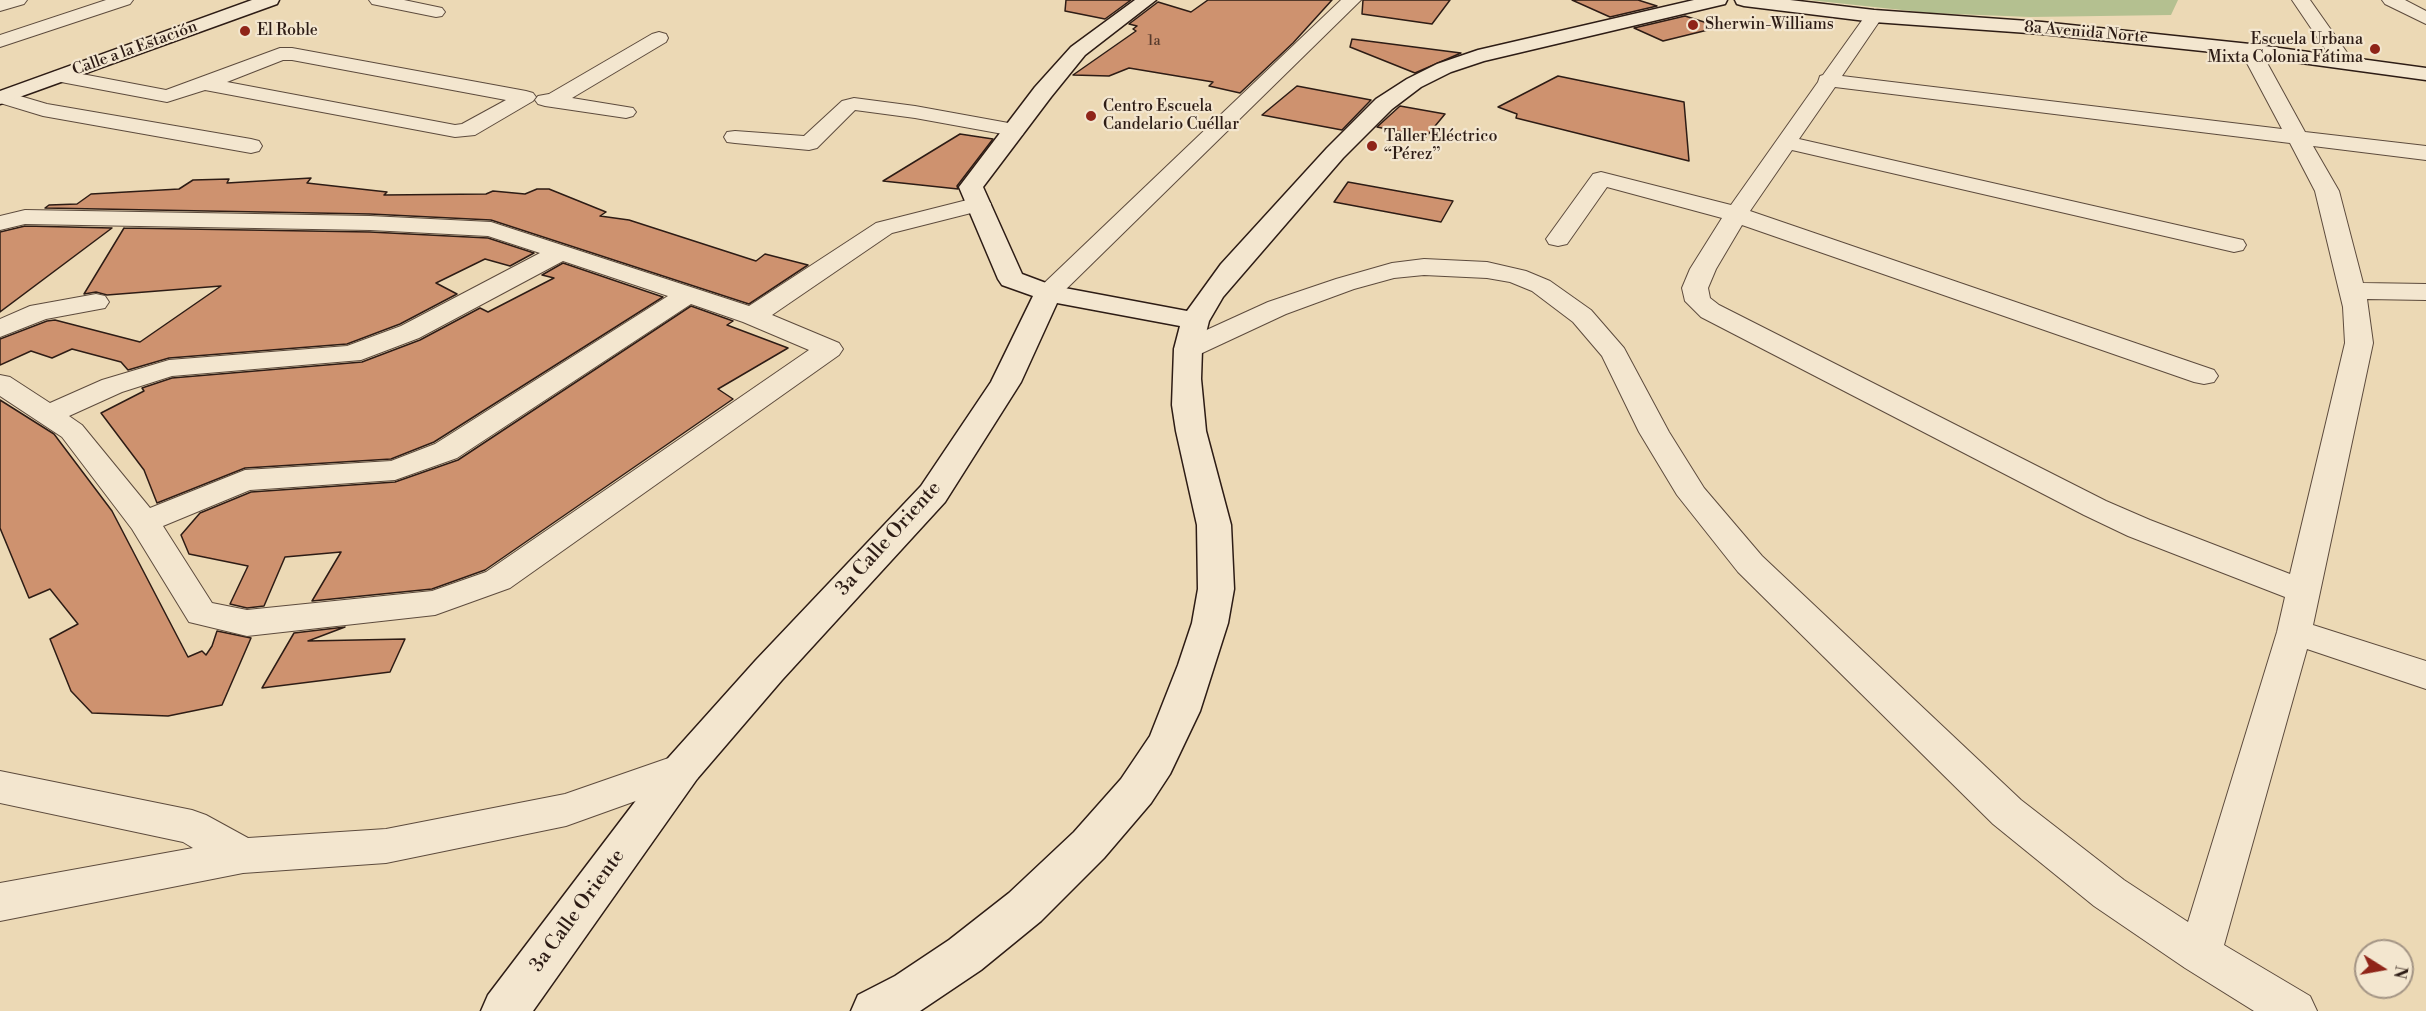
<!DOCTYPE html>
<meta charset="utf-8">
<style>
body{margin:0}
#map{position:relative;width:2426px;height:1011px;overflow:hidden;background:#ecd9b5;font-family:"Libre Bodoni",serif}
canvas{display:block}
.north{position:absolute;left:2354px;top:939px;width:60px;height:60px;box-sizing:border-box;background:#f3e6cf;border:2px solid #a49585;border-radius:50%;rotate:101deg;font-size:16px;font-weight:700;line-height:24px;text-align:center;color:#2d1c15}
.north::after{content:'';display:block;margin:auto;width:21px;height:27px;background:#8f2418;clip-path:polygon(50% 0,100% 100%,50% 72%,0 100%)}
</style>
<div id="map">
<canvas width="2426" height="1011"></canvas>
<div class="north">N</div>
</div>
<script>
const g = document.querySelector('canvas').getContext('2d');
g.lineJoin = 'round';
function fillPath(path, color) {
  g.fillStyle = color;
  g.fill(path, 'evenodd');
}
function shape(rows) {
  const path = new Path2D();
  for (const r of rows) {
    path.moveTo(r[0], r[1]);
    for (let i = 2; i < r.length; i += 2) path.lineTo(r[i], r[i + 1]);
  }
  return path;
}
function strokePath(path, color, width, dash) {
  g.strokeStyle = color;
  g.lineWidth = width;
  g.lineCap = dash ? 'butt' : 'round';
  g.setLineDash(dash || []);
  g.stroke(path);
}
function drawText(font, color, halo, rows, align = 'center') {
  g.font = font + ' "Libre Bodoni",serif';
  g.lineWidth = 4.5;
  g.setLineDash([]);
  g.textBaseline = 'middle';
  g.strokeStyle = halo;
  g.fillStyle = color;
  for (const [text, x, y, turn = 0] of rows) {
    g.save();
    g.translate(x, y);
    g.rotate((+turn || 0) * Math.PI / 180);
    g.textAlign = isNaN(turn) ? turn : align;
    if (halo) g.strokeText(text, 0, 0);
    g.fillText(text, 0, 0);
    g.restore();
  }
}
const green = shape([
 [1809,0,2178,0,2171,15,2030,17,1930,13]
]);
const building = shape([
 [1066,0,1131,0,1105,19,1065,11,1066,0],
 [1208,0,1332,0,1293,43,1240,93,1209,86,1213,82,1129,68,1109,76,1073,75,1136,31,1133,29,1137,26,1129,24,1158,2,1191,12,1208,0],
 [1363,0,1450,0,1432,24,1362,14,1363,0],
 [1572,0,1638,0,1657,6,1610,17,1572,0],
 [1685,16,1720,27,1663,41,1634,28,1685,16],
 [1352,39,1461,53,1415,73,1350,47,1352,39],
 [1558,76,1684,102,1689,161,1516,118,1517,114,1498,107,1558,76],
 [1297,86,1371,100,1342,130,1262,115,1297,86],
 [1400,106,1445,114,1426,137,1377,127,1400,106],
 [960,134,993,139,957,186,958,189,883,181,960,134],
 [311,178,307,183,387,192,384,195,486,194,493,191,525,194,537,189,549,189,606,212,600,216,629,220,756,261,765,254,808,265,749,304,491,220,370,214,45,208,49,205,77,204,91,194,179,189,193,180,229,179,227,183,311,178],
 [1348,182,1453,201,1441,222,1334,202,1348,182],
 [25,226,112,228,0,312,0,232,25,226],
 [124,228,370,232,488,238,534,253,510,266,485,259,436,283,457,294,400,324,347,344,169,358,128,370,121,362,72,349,52,358,31,351,0,365,0,339,47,321,55,320,140,342,221,286,107,295,96,292,84,294,124,228],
 [563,263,663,297,434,442,391,459,245,468,157,503,144,470,101,413,144,391,142,388,172,378,362,362,420,340,480,308,488,312,554,278,542,275,563,263],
 [691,306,733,321,727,325,788,348,718,389,733,399,485,570,432,589,312,601,341,552,285,557,264,606,247,608,230,604,248,566,189,554,181,535,200,513,251,492,395,482,458,460,691,306],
 [0,400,54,434,112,511,188,657,202,651,206,655,212,646,217,631,251,638,222,705,168,716,92,713,71,691,50,639,78,624,50,589,29,598,0,528,0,400],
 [345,627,308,641,405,639,390,672,262,688,294,633,345,627]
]);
const street = shape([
 [0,0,27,0,24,4,0,11,0,0],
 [106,0,133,0,130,4,0,47,0,35,106,0],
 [369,0,404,0,442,8,445,12,442,16,436,17,372,4,369,0],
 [1341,0,1361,0,1057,298,1048,301,1039,298,1035,293,1039,288,1341,0],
 [2292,0,2310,0,2353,61,2350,65,2336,65,2292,0],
 [2382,0,2405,0,2426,11,2426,24,2385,4,2382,0],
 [1874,10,1880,12,1883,16,1842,76,2282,129,2240,50,2243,46,2250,44,2257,46,2260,50,2305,132,2426,146,2426,160,2313,146,2339,191,2363,283,2426,284,2426,300,2367,299,2373,343,2313,625,2426,661,2426,689,2307,649,2224,945,2310,996,2317,1011,2254,1011,2185,968,2094,906,1993,824,1738,572,1677,495,1639,432,1602,356,1573,322,1532,291,1510,282,1487,278,1424,275,1394,278,1354,289,1286,314,1198,355,1188,357,1178,355,1174,349,1178,343,1268,302,1336,279,1392,263,1424,259,1487,262,1526,271,1550,281,1591,310,1624,348,1669,432,1704,488,1762,556,2021,800,2124,880,2188,922,2277,632,2285,597,2128,536,2084,515,1701,317,1685,301,1682,288,1690,269,1722,218,1607,187,1567,244,1558,246,1549,244,1546,239,1593,174,1601,172,1731,205,1818,82,1820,76,1823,75,1868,12,1874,10],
 [1835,87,2290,143,2315,191,2343,307,2345,343,2290,574,2150,520,2106,501,1719,305,1710,298,1708,288,1716,269,1742,225,2194,382,2204,384,2214,382,2218,376,2214,370,1750,211,1792,150,2234,252,2243,250,2246,245,2243,240,2234,238,1799,139,1835,87],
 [659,32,666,34,668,38,666,42,572,98,633,108,636,112,633,116,626,118,545,106,538,104,535,100,538,96,549,94,652,34,659,32],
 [280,48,292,48,526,91,533,93,536,97,533,101,475,135,455,137,205,90,167,102,61,82,54,80,51,76,54,72,61,70,166,90,280,48],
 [283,60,292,60,506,100,462,124,455,125,227,82,283,60],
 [3,91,47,104,251,139,259,141,262,146,259,151,251,153,43,116,0,103,0,92,3,91],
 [854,98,915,106,1014,124,1022,125,1025,130,1022,135,1014,136,915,118,855,110,817,148,809,150,735,143,727,142,724,137,727,132,735,131,804,136,842,101,854,98],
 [979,197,987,199,991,204,987,209,892,233,772,315,839,343,843,349,839,355,510,588,435,615,247,636,189,622,132,529,62,437,0,396,0,375,10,377,50,403,102,380,169,360,347,346,401,326,540,253,488,236,370,230,25,224,0,230,0,216,25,210,370,216,491,222,749,306,876,223,979,197],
 [563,261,668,296,435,444,391,461,245,470,150,508,82,425,69,416,122,392,172,376,361,360,419,338,563,261],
 [691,304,743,322,809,350,486,572,432,591,247,610,212,603,163,526,250,490,395,480,457,458,691,304],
 [96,294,105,296,109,302,105,308,46,319,0,337,0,319,30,306,96,294],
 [683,753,697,757,702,768,697,779,566,826,386,863,243,873,0,921,0,883,193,848,183,842,0,803,0,771,192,810,206,815,248,838,386,829,565,794,683,753]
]);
const secondary = shape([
 [252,0,279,0,277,4,0,104,0,91,252,0],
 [1135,0,1156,0,1085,55,1051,97,983,187,1022,274,1054,286,1187,311,1221,264,1327,148,1376,99,1407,79,1437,64,1478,50,1694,0,1727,0,1725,4,1484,61,1451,72,1421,87,1392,109,1343,158,1223,297,1209,321,1202,349,1201,379,1206,431,1231,525,1234,589,1228,623,1200,711,1170,774,1151,803,1104,858,1041,921,981,970,920,1011,851,1011,858,995,895,976,949,940,1009,893,1074,832,1121,779,1150,736,1178,665,1192,623,1198,589,1197,525,1176,431,1172,405,1174,349,1180,326,1057,303,1021,382,945,502,782,680,697,779,533,1011,481,1011,488,995,669,757,756,660,921,486,991,382,1033,296,1002,285,998,279,959,187,1035,87,1071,47,1135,0],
 [1735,0,1790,0,1874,10,2042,22,2250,44,2426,68,2426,80,2250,56,2042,34,1874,22,1744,6,1737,4,1735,0]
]);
const markers = [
 [1693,25,6,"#8f2418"],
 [245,31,6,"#8f2418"],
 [2375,49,6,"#8f2418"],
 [1091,116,6,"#8f2418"],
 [1372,146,6,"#8f2418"]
];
const farNumbernames = [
 ["1a",1154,42]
];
const farPoinames = [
 ["Sherwin-Williams",1705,25],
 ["El Roble",257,31],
 ["Escuela Urbana",2363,40,"right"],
 ["Mixta Colonia Fátima",2363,58,"right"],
 ["Centro Escuela",1103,107],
 ["Candelario Cuéllar",1103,125],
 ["Taller Eléctrico",1384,137],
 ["“Pérez”",1384,155]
];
const farStreetnames = [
 ["8a Avenida Norte",2086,33,5],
 ["Calle a la Estación",135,49,-20]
];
const streetNames = [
 ["3a Calle Oriente",889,539,-48],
 ["3a Calle Oriente",578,911,-54]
];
fillPath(green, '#b4c090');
fillPath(building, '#ce926f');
strokePath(building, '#2d1c15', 1.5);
strokePath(street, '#5d4b3d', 2);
strokePath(secondary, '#2d1c15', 3);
fillPath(street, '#f3e6cf');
fillPath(secondary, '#f3e6cf');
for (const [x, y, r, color] of markers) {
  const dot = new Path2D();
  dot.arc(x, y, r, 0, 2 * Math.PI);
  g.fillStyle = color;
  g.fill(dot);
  strokePath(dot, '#f3e6cf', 2);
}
drawText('14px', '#553a2c', null, farNumbernames);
drawText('16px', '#2d1c15', '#f3e6cf', farPoinames, 'left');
drawText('16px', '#2d1c15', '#f3e6cf', farStreetnames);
drawText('20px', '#2d1c15', '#f3e6cf', streetNames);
</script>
